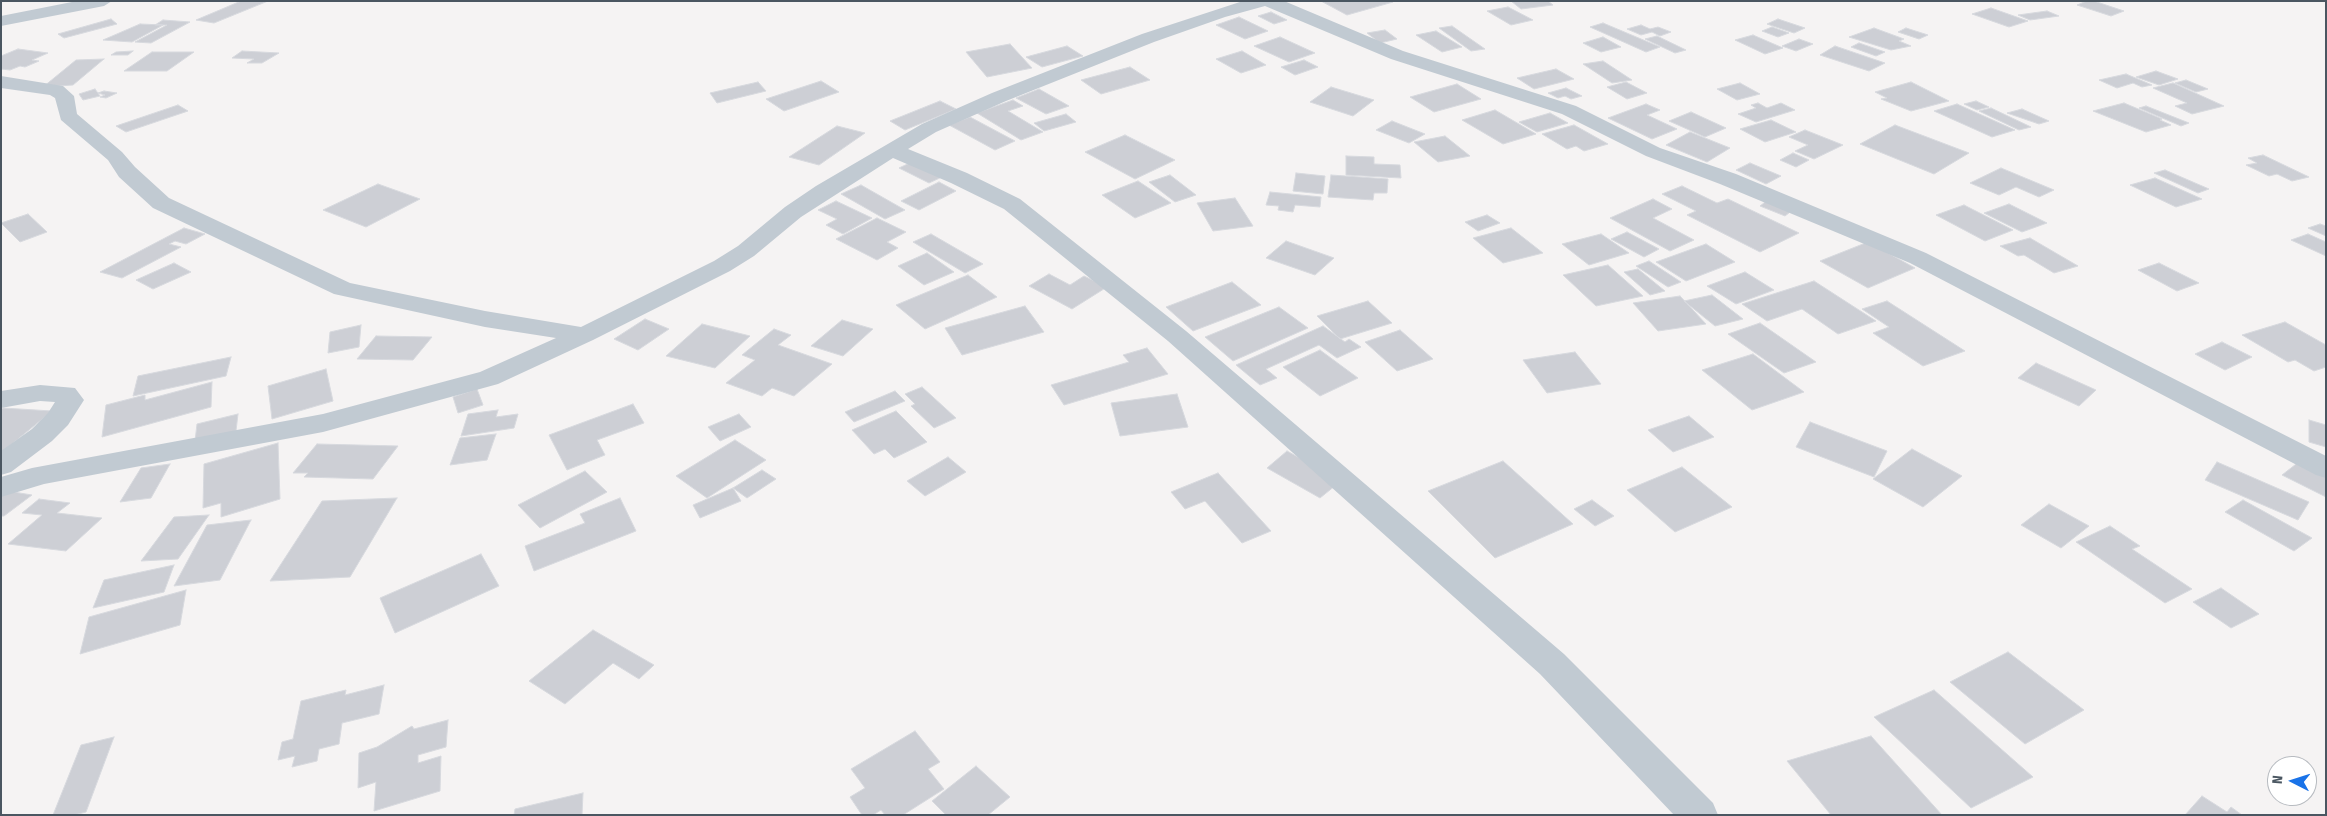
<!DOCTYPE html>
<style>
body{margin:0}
#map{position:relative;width:2327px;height:816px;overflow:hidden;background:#f5f3f3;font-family:"Fira Sans Condensed",sans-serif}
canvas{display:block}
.frame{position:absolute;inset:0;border:2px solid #4a5661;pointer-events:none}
.north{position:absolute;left:2267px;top:756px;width:50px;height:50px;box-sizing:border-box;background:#fff;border:1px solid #b7bbc0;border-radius:50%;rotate:275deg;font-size:14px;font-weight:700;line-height:20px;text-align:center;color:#4a5661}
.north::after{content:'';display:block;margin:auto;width:18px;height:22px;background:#1a73e8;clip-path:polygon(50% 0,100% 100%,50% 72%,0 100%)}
</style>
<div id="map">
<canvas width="2327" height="816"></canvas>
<div class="frame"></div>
<div class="north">N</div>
</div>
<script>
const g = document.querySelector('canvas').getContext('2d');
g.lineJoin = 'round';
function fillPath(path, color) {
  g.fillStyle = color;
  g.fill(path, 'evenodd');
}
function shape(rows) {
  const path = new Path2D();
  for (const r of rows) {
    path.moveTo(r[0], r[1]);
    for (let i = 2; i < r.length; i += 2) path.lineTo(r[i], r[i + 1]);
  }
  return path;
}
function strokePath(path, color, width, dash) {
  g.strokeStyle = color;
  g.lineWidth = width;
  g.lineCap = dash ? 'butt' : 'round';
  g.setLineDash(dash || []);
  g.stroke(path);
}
const building = shape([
 [241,1,268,1,214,23,196,20,241,1],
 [1321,1,1391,1,1393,2,1347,15,1321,1],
 [1511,1,1548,1,1553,5,1521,9,1511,1],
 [2087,1,2094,1,2124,11,2111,16,2077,5,2087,1],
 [1508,7,1533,20,1511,25,1487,11,1508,7],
 [1991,8,2028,21,2009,27,1972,14,1991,8],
 [2047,11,2059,16,2030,20,2018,15,2047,11],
 [1271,12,1287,20,1274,24,1258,16,1271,12],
 [1239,17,1268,31,1245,39,1216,25,1239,17],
 [111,19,117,24,64,38,58,34,111,19],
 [1778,19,1805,28,1794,33,1767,24,1778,19],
 [163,20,190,22,151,43,135,42,167,25,155,25,163,20],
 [1603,23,1660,47,1646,52,1590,27,1603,23],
 [140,24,163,25,132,42,103,40,140,24],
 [1641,25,1650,29,1658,27,1671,32,1660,36,1652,32,1641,35,1627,29,1641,25],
 [1452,26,1485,49,1471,51,1439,28,1452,26],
 [1772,27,1789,33,1778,37,1762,31,1772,27],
 [1874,28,1904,39,1899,41,1911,46,1891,50,1849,37,1874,28],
 [1906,28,1928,35,1919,39,1898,32,1906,28],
 [1385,30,1397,39,1380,43,1367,33,1385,30],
 [1436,31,1462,47,1442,52,1416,35,1436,31],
 [1753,35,1783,48,1765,54,1735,40,1753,35],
 [1657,36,1686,50,1675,53,1645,39,1657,36],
 [1280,37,1315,53,1289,62,1254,46,1280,37],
 [1603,37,1621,47,1601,52,1583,43,1603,37],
 [1799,39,1813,44,1796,51,1782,46,1799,39],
 [1859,43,1885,52,1876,56,1851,47,1859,43],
 [1010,44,1032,68,987,77,966,52,1010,44],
 [1067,46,1083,56,1042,67,1026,57,1067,46],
 [1835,46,1885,63,1869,71,1820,55,1835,46],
 [18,49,48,53,32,60,39,61,25,67,20,66,10,70,1,69,1,56,18,49],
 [133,51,128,55,111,55,116,52,133,51],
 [242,51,279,53,262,63,247,63,254,59,232,58,242,51],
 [1242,51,1266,65,1241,73,1216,59,1242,51],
 [152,52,194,52,167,71,124,71,152,52],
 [104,59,73,85,43,87,76,60,104,59],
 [1304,60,1318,67,1295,75,1281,67,1304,60],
 [1603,61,1632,80,1612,83,1583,64,1603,61],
 [1130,67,1150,80,1101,94,1081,80,1130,67],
 [1556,69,1574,79,1534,89,1517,78,1556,69],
 [2156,71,2178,79,2159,85,2136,77,2156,71],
 [2126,74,2152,85,2142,87,2133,83,2117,88,2099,80,2126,74],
 [2186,80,2208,89,2196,92,2175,83,2186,80],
 [821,81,839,92,784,111,766,99,821,81],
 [758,82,766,91,717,103,710,93,758,82],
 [1626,82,1647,93,1627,99,1607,87,1626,82],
 [1911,82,1949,101,1911,111,1881,99,1887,98,1875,92,1911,82],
 [1740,83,1760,94,1737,100,1717,89,1740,83],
 [2173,83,2224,106,2192,114,2175,106,2187,103,2153,88,2173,83],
 [1457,84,1481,99,1434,112,1410,97,1457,84],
 [1331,87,1374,100,1353,116,1310,102,1331,87],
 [1566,88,1582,96,1571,99,1565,96,1558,98,1548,93,1566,88],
 [95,89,100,96,83,100,79,94,95,89],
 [1039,89,1069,106,1046,114,1016,98,1039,89],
 [104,91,117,93,106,98,100,97,105,95,98,93,104,91],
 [1013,100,1023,106,1008,111,1043,132,1021,140,977,113,1013,100],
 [940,101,956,109,905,130,890,121,940,101],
 [1976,101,1989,107,1977,110,1964,104,1976,101],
 [1758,103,1767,108,1781,103,1795,110,1756,122,1738,114,1756,108,1751,105,1758,103],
 [2124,103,2162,119,2160,120,2171,125,2146,132,2093,111,2124,103],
 [1646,104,1660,110,1647,115,1677,129,1652,139,1608,118,1646,104],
 [1957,104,2015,130,1992,137,1934,111,1957,104],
 [178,105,188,111,126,132,116,126,178,105],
 [2146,106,2189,123,2181,126,2139,108,2146,106],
 [1991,108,2031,127,2019,130,1979,111,1991,108],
 [2022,109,2049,121,2039,124,2007,113,2022,109],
 [1495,110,1536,134,1503,144,1462,120,1495,110],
 [1691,112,1726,128,1705,137,1669,121,1691,112],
 [1550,113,1568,123,1537,132,1519,122,1550,113],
 [1066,114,1076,122,1044,131,1034,123,1066,114],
 [970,117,1015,141,995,150,949,125,970,117],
 [1771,120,1796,132,1765,142,1740,129,1771,120],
 [1392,121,1425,134,1409,143,1376,130,1392,121],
 [1574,125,1608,144,1584,151,1576,146,1567,149,1542,134,1574,125],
 [1895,125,1969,153,1934,174,1860,144,1895,125],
 [837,126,865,133,819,165,789,157,837,126],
 [1805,130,1843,145,1814,159,1795,151,1808,145,1789,137,1805,130],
 [1690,132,1730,148,1707,162,1666,145,1690,132],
 [1125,135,1175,160,1135,179,1085,152,1125,135],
 [1445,136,1470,156,1438,162,1414,142,1445,136],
 [1793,153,1809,160,1796,167,1780,160,1793,153],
 [2263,155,2309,177,2292,181,2277,174,2269,176,2246,165,2257,163,2248,158,2263,155],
 [1346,156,1374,157,1374,164,1400,165,1401,178,1346,175,1346,156],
 [914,161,944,176,929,183,899,168,914,161],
 [1750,163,1781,176,1766,184,1736,170,1750,163],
 [2001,168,2054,190,2039,197,2016,187,1999,195,1970,183,2001,168],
 [2165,170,2209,189,2198,193,2154,173,2165,170],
 [1296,173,1325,176,1323,194,1293,191,1296,173],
 [1170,175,1196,195,1175,202,1149,182,1170,175],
 [1331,175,1388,179,1387,193,1374,193,1373,200,1328,197,1331,175],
 [2155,178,2202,199,2176,207,2130,185,2155,178],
 [1138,181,1171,203,1135,218,1102,195,1138,181],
 [939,182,956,191,919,210,901,201,939,182],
 [378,184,420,199,366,227,323,210,378,184],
 [861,185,905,210,885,219,841,194,861,185],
 [1682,186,1717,203,1728,199,1799,233,1760,252,1687,215,1696,211,1662,194,1682,186],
 [1270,192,1321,197,1320,207,1295,205,1293,212,1278,210,1279,206,1266,205,1270,192],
 [1235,198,1253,226,1213,231,1197,203,1235,198],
 [1653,199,1672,209,1653,218,1694,240,1670,251,1610,218,1653,199],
 [1769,199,1794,209,1785,216,1760,206,1769,199],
 [836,201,872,218,843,234,826,225,837,219,818,210,836,201],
 [2009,204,2047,223,2022,232,1984,213,2009,204],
 [1964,205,2013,230,1985,241,1936,215,1964,205],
 [28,214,47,232,20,242,1,223,28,214],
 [1487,215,1500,223,1478,231,1465,222,1487,215],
 [877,218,906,232,887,242,898,248,877,260,836,239,877,218],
 [2320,224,2326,226,2326,236,2308,228,2320,224],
 [184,228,205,234,186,244,175,241,169,244,181,247,122,278,100,272,184,228],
 [1511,228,1543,253,1503,263,1473,238,1511,228],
 [1627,232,1659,249,1644,257,1611,239,1627,232],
 [931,234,983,264,965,273,913,242,931,234],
 [1601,234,1629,253,1589,265,1562,244,1601,234],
 [2308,234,2326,242,2326,256,2291,240,2308,234],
 [2030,238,2078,266,2054,273,2024,255,2018,256,2000,246,2030,238],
 [1286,241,1334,258,1315,275,1266,258,1286,241],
 [1868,242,1915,268,1868,288,1820,261,1868,242],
 [1706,244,1735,262,1686,281,1656,262,1706,244],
 [927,253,954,272,924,285,898,266,927,253],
 [1649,261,1681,282,1668,287,1636,266,1649,261],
 [174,263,191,272,153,289,136,280,174,263],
 [2159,263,2199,283,2177,291,2138,270,2159,263],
 [1608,265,1643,296,1596,306,1563,275,1608,265],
 [1638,269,1665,291,1650,295,1624,272,1638,269],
 [1745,272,1774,290,1736,304,1707,286,1745,272],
 [1049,274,1070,285,1084,276,1107,287,1072,309,1029,286,1049,274],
 [968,275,997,297,925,329,896,305,968,275],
 [1814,281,1876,321,1838,334,1802,309,1767,321,1742,304,1814,281],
 [1232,282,1261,305,1193,331,1166,307,1232,282],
 [1712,295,1743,319,1715,326,1684,301,1712,295],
 [1680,296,1706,324,1658,331,1633,303,1680,296],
 [1368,301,1392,323,1340,339,1317,316,1368,301],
 [1887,301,1965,351,1923,366,1873,333,1889,327,1862,309,1887,301],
 [1025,306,1044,332,962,355,945,328,1025,306],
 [1279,307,1308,328,1233,361,1205,337,1279,307],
 [645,319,669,329,638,350,614,339,645,319],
 [842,320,873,329,843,356,811,346,842,320],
 [2285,322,2326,345,2326,367,2314,371,2295,360,2288,362,2242,335,2285,322],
 [1760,323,1816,362,1784,373,1728,334,1760,323],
 [702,324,750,336,715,368,666,356,702,324],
 [361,325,359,347,328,353,330,332,361,325],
 [1323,326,1345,342,1349,339,1361,347,1337,358,1319,345,1266,369,1277,378,1260,385,1236,365,1323,326],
 [774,329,791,335,778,345,832,364,794,396,772,388,762,396,726,383,755,360,742,355,774,329],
 [1400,330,1433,359,1397,371,1365,342,1400,330],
 [376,336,432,337,413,360,357,359,376,336],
 [2222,342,2252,357,2225,370,2195,354,2222,342],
 [1147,348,1168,374,1064,405,1051,385,1129,362,1123,355,1147,348],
 [1320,350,1358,378,1320,396,1283,367,1320,350],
 [1575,352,1601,384,1547,393,1523,360,1575,352],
 [1753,354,1804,392,1752,410,1702,370,1753,354],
 [231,357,226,376,133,396,138,376,231,357],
 [2036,363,2096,390,2079,406,2018,378,2036,363],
 [326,369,333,401,272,419,268,386,326,369],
 [212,382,211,407,102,437,106,405,145,395,145,400,212,382],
 [922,387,956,418,934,428,911,406,915,404,905,394,922,387],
 [477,389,483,405,458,413,453,397,477,389],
 [895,391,905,401,854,422,845,412,895,391],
 [1177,394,1188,427,1120,436,1111,403,1177,394],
 [633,404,644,423,597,440,605,455,567,470,549,435,633,404],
 [3,408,52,411,1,453,1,410,3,408],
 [498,410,496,417,518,414,514,428,461,436,468,414,498,410],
 [896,411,927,442,894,458,885,449,874,454,852,430,896,411],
 [238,414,236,431,195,441,197,424,238,414],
 [739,414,751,427,720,441,708,427,739,414],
 [1689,416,1714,437,1673,452,1648,430,1689,416],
 [2309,420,2326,425,2326,447,2309,442,2309,420],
 [1810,422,1887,451,1874,477,1796,447,1810,422],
 [496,434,487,460,450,465,460,438,496,434],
 [735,440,766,460,707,498,676,476,735,440],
 [278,443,280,499,221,517,221,503,203,508,204,464,278,443],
 [317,444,398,446,373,479,304,477,308,473,293,473,317,444],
 [1912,449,1962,476,1923,507,1873,479,1912,449],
 [1287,451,1341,481,1320,498,1267,468,1287,451],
 [948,457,966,472,925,496,907,481,948,457],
 [1503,461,1573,524,1495,558,1428,491,1503,461],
 [2300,461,2326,474,2326,497,2282,475,2300,461],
 [2217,462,2309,502,2298,520,2205,480,2217,462],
 [170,464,151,498,120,502,141,468,170,464],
 [1682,467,1732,507,1675,532,1627,490,1682,467],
 [762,470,776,479,747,498,733,488,762,470],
 [585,471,607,492,540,528,518,505,585,471],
 [1218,473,1271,531,1242,543,1205,501,1185,509,1171,492,1218,473],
 [733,488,741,501,700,518,693,505,733,488],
 [1,490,32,495,4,516,1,516,1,490],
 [397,498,350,577,270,581,322,501,397,498],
 [620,498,636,531,534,571,525,546,585,523,580,514,620,498],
 [39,499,70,503,57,513,102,518,66,551,8,544,42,515,22,513,39,499],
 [1592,500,1614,516,1595,526,1574,509,1592,500],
 [2243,500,2312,538,2294,551,2225,512,2243,500],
 [2049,504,2089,526,2061,548,2021,525,2049,504],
 [209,515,178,559,141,561,174,517,209,515],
 [251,520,220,580,174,586,207,525,251,520],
 [2110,526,2140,546,2132,549,2192,589,2165,603,2076,542,2110,526],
 [481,554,499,586,395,633,380,598,481,554],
 [174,565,164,592,93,608,104,580,174,565],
 [2221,588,2259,614,2231,628,2193,602,2221,588],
 [186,590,180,625,80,654,89,617,186,590],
 [593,630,654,665,639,679,613,663,565,704,529,681,593,630],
 [2008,652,2084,710,2025,744,1950,682,2008,652],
 [384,685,379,714,342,723,339,744,319,749,317,761,292,767,295,756,278,760,282,742,293,739,301,701,346,690,345,695,384,685],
 [1934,690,2033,777,1971,808,1874,717,1934,690],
 [448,720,446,747,418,755,418,763,441,756,440,791,374,811,376,782,358,788,359,753,377,747,412,726,414,729,448,720],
 [915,731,940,762,928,769,944,789,903,815,885,815,881,810,873,815,862,815,850,797,865,788,851,769,915,731],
 [1871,736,1942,815,1831,815,1787,761,1871,736],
 [114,737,86,812,74,815,53,815,81,745,114,737],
 [976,766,1010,797,988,815,946,815,932,801,976,766],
 [583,793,582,815,514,815,515,809,583,793],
 [2202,796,2227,812,2231,807,2242,815,2185,815,2202,796]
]);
const street = shape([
 [77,1,112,1,104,6,1,26,1,16,77,1],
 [1243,1,1284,1,1403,51,1576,106,1660,148,1736,174,1926,253,2326,456,2326,478,2316,475,1910,263,1720,184,1646,156,1562,114,1391,59,1265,6,1225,17,1154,42,1006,101,936,132,908,149,967,173,1020,199,1186,331,1564,654,1713,803,1718,815,1674,815,1540,674,1168,341,1004,209,951,183,893,158,801,217,754,256,730,271,593,340,498,384,323,432,44,484,1,497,1,477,32,468,323,414,480,372,556,338,485,327,334,294,153,208,119,177,108,160,61,120,55,98,50,95,1,88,1,76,63,86,74,96,77,114,122,152,135,167,169,198,350,283,485,311,581,327,714,261,738,246,785,207,816,186,922,124,992,93,1142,34,1243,1],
 [40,385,75,388,84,400,68,425,52,441,11,472,1,475,1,451,32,429,48,413,55,402,40,401,1,408,1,391,40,385]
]);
fillPath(building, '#cdcfd5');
strokePath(building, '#d7d9de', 1);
fillPath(street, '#c1cad2');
</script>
